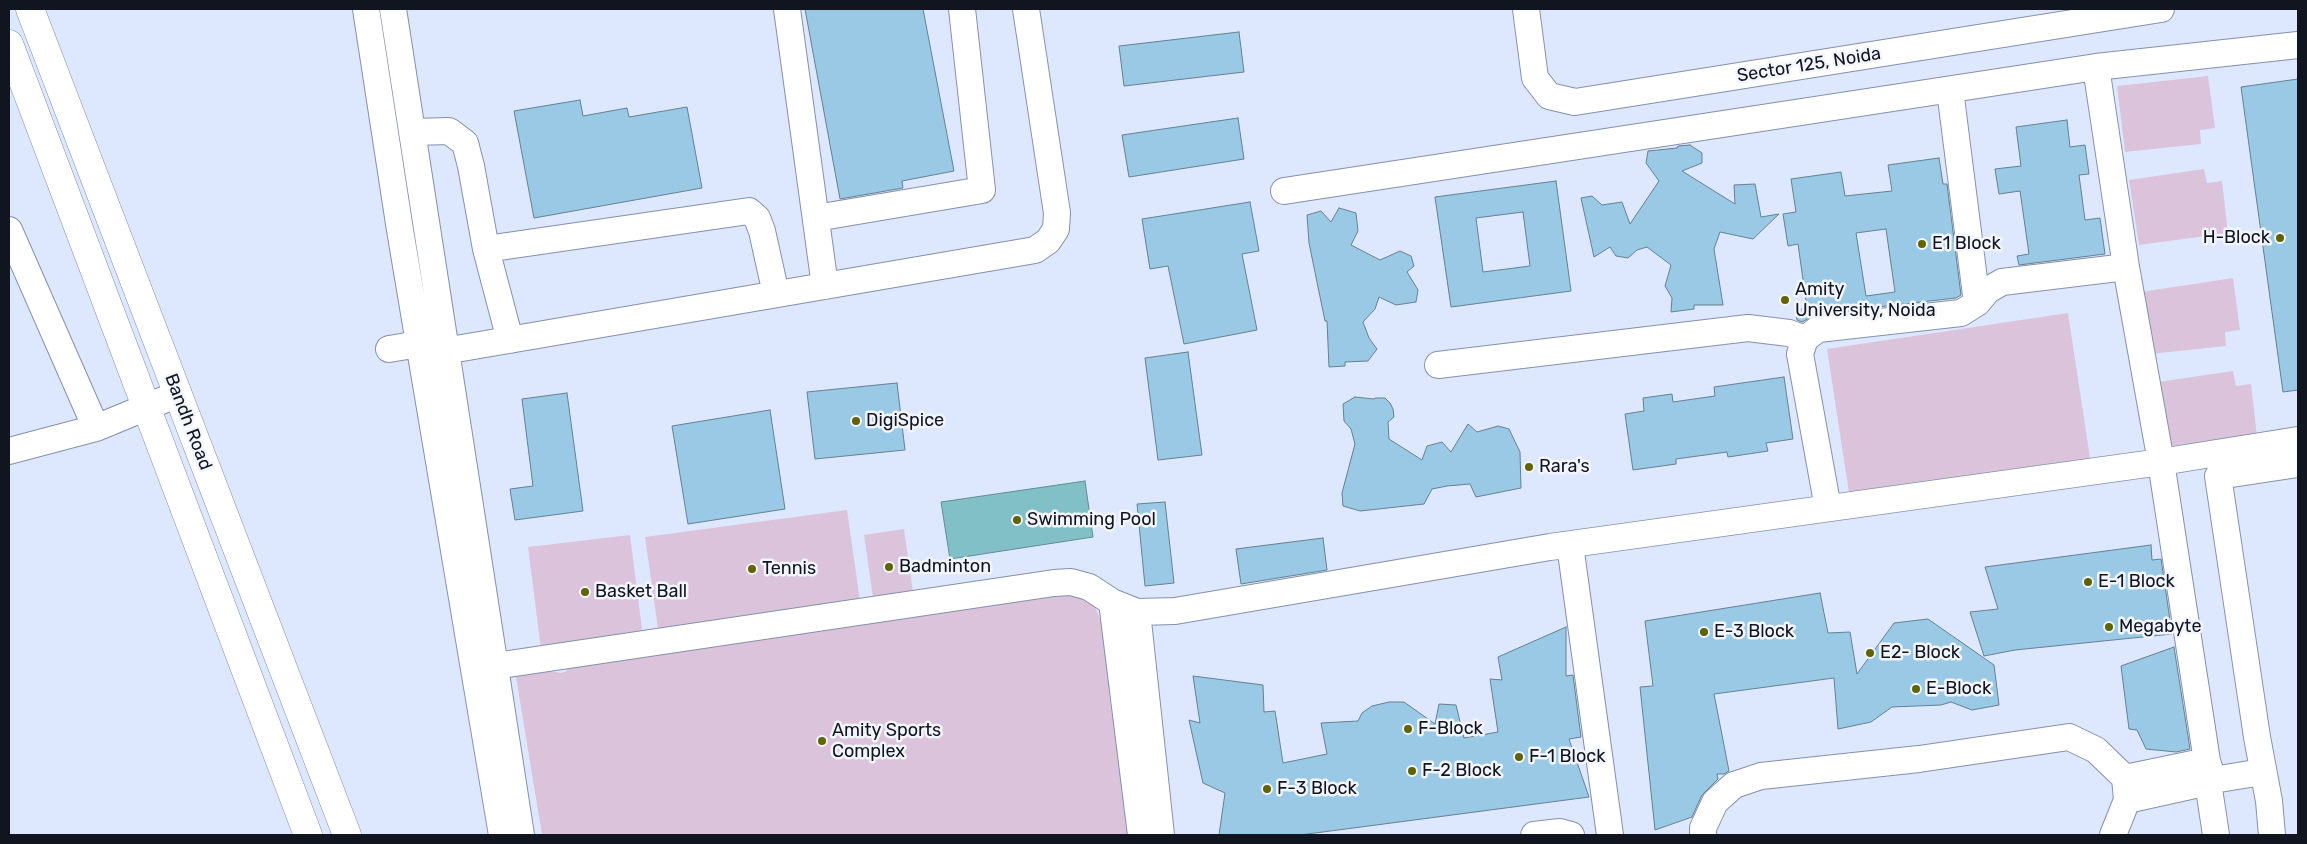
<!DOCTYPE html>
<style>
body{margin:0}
#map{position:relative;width:2307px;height:844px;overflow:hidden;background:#dde8ff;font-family:Rubik,sans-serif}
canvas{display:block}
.frame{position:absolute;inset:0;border:10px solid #11151f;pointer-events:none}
</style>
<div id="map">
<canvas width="2307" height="844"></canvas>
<div class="frame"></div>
</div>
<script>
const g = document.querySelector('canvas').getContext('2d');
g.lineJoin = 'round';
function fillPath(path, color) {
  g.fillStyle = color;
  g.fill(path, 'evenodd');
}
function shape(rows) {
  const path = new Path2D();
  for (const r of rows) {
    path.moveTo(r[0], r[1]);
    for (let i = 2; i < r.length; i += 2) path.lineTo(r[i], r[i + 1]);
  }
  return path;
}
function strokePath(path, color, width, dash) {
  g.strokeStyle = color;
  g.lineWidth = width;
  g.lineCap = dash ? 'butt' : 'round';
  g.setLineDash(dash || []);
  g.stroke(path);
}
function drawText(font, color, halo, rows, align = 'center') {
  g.font = font + ' Rubik,sans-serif';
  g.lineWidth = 5;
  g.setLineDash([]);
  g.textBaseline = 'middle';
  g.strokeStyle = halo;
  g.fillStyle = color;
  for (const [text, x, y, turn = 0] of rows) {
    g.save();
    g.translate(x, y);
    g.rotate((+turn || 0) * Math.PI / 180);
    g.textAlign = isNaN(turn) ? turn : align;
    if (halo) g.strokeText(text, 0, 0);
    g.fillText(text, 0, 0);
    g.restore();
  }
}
const green = shape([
 [2208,76,2215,128,2200,130,2201,144,2125,152,2117,86],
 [2204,169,2207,183,2222,181,2228,233,2139,245,2129,180],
 [2233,278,2240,330,2225,332,2226,346,2150,354,2141,292],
 [2068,313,2090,458,1849,493,1827,349],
 [2233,371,2236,386,2251,384,2257,436,2170,446,2158,382],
 [847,510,860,601,658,629,645,537],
 [904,529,914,599,874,605,864,535],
 [630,535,643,637,541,649,528,547],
 [1057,588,1093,602,1105,630,1110,702,1133,835,542,835,514,665,561,673,567,671,563,659]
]);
const water = shape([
 [1085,481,1093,537,950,559,941,502,1085,481]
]);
const building = shape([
 [805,9,923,9,954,171,902,181,903,188,840,199,805,9],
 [1239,32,1244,72,1124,86,1119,46,1239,32],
 [2298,79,2298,390,2283,392,2241,87,2298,79],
 [580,100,583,116,627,108,629,117,687,107,702,188,534,218,514,111,580,100],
 [1238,118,1244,159,1129,177,1122,135,1238,118],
 [2067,120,2070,147,2085,145,2089,174,2079,175,2085,220,2100,218,2105,254,2019,265,2017,256,2029,254,2020,191,1999,194,1995,169,2021,166,2016,127,2067,120],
 [1690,145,1702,153,1702,163,1682,171,1735,204,1734,185,1755,184,1761,217,1779,214,1753,239,1720,232,1714,249,1723,305,1694,305,1694,309,1671,312,1672,298,1665,286,1671,265,1647,247,1637,250,1628,258,1616,256,1610,247,1594,257,1581,198,1592,196,1602,205,1622,202,1630,224,1659,181,1646,163,1648,151,1677,148,1678,146,1690,145],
 [1939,158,1943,184,1947,184,1961,295,1956,298,1816,314,1802,322,1797,320,1796,310,1807,308,1798,244,1788,246,1783,214,1796,212,1791,179,1841,172,1845,196,1892,191,1888,165,1939,158],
 [1886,229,1895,292,1866,296,1856,233,1886,229],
 [1556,181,1571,291,1451,307,1435,197,1556,181],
 [1523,212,1530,266,1483,272,1476,218,1523,212],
 [1250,202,1259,251,1242,254,1257,330,1184,344,1168,266,1150,269,1142,219,1250,202],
 [1339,208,1356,213,1358,231,1351,245,1380,260,1400,251,1411,256,1414,266,1407,272,1418,290,1416,302,1396,305,1379,297,1375,309,1363,322,1369,338,1377,349,1368,361,1345,362,1345,366,1329,367,1327,321,1325,321,1309,243,1307,215,1321,211,1331,222,1339,208],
 [1188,352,1202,455,1158,460,1145,358,1188,352],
 [1784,377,1793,439,1766,443,1768,451,1728,457,1727,452,1676,459,1676,464,1633,470,1625,414,1644,411,1643,398,1672,394,1673,402,1715,396,1714,387,1784,377],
 [897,383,905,450,815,459,807,392,897,383],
 [567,393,583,511,515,520,510,489,533,486,522,399,567,393],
 [1355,397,1374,399,1375,398,1385,398,1390,403,1393,409,1394,417,1388,422,1389,439,1422,460,1427,446,1442,442,1451,452,1468,424,1477,432,1498,426,1509,429,1520,452,1521,488,1476,497,1470,484,1447,486,1432,489,1424,504,1360,511,1343,506,1342,493,1355,444,1351,429,1344,421,1343,404,1355,397],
 [770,410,785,509,688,524,672,426,770,410],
 [1165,502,1174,583,1145,586,1137,504,1165,502],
 [1323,538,1327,570,1241,584,1236,549,1323,538],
 [2151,545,2152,560,2161,559,2172,634,2015,650,1984,656,1970,612,1998,609,1985,567,2151,545],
 [1820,593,1828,633,1850,632,1857,674,1894,623,1928,619,1994,665,1999,705,1972,710,1951,702,1941,705,1892,707,1871,722,1838,729,1834,678,1714,694,1729,771,1724,774,1717,774,1718,779,1702,795,1692,817,1655,830,1640,687,1653,686,1645,621,1820,593],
 [1566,627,1566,676,1573,675,1581,737,1569,739,1589,797,1300,835,1219,835,1225,793,1203,783,1189,720,1200,723,1193,676,1263,685,1264,712,1275,711,1283,763,1327,754,1321,723,1358,721,1362,713,1372,706,1389,702,1404,702,1435,724,1439,704,1456,705,1464,738,1498,732,1490,679,1502,680,1498,657,1566,627],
 [2174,647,2190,749,2176,752,2146,749,2137,730,2129,729,2121,666,2174,647]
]);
const minor = shape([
 [366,9,400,230,502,835],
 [393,9,521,835],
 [787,9,825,286],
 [1526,9,1535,78,1549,96,1575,102,2161,9],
 [2096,67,2126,267,2161,462,2207,761,2213,780,2208,782,2216,835],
 [1950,90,1977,303],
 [413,132,449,131,465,143,471,166,486,249,749,211,757,218,762,231,776,294],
 [1284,191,2096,67,2298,45],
 [816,218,982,190,962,9],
 [9,230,96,428],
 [486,249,510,340],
 [389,349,419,344],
 [421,355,1035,250,1048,241,1056,229,1057,213,1026,9],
 [1438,365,1748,328,1789,333,1805,339],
 [9,451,96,428,178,394],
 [1828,508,1800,354,1805,339,1818,329,1961,313,1977,303,1988,290,2002,282,2126,267],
 [1570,545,1610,835],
 [1112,602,1141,835],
 [1137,612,1161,835],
 [495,666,1054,583,1071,582,1089,587,1112,602,1137,612,1175,611,1550,547,2161,462,2298,440],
 [2125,778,2207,761],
 [2213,780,2262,772],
 [2127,800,2208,782],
 [1534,835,1560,832,1571,835],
 [1703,835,1703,828,1715,802,1734,785,1761,776,1919,759,2069,737,2096,750,2125,778,2127,800,2113,835],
 [2272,835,2269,801,2257,737,2218,476,2298,464]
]);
const major = shape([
 [30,9,347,835],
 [9,44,308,835]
]);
const markers = [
 [2280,238,5,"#5f6300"],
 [1922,244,5,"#5f6300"],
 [1785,300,5,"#5f6300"],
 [856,421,5,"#5f6300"],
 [1529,467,5,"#5f6300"],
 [1017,520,5,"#5f6300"],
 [889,567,5,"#5f6300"],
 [752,569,5,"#5f6300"],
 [2088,582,5,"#5f6300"],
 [585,592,5,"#5f6300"],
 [2109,627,5,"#5f6300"],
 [1704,632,5,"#5f6300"],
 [1870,653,5,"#5f6300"],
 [1916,689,5,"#5f6300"],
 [1408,729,5,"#5f6300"],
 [822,741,5,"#5f6300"],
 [1519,757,5,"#5f6300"],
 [1412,771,5,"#5f6300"],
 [1267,789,5,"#5f6300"]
];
const streetNames = [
 ["Sector 125, Noida",1809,65,-9],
 ["Bandh Road",188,422,69]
];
const poiNames = [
 ["H-Block",2270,238,"right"],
 ["E1 Block",1932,244],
 ["Amity",1795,290],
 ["University, Noida",1795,311],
 ["DigiSpice",866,421],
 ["Rara's",1539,467],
 ["Swimming Pool",1027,520],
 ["Badminton",899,567],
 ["Tennis",762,569],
 ["E-1 Block",2098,582],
 ["Basket Ball",595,592],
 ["Megabyte",2119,627],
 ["E-3 Block",1714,632],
 ["E2- Block",1880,653],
 ["E-Block",1926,689],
 ["F-Block",1418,729],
 ["Amity Sports",832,731],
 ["Complex",832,752],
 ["F-1 Block",1529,757],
 ["F-2 Block",1422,771],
 ["F-3 Block",1277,789]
];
fillPath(green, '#dbc4db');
fillPath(water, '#81c0c6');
strokePath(water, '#5f8d94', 1);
fillPath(building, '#99c9e5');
strokePath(building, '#648091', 1);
strokePath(minor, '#8491ab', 28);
strokePath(major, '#8491ab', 29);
strokePath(minor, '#fff', 26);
strokePath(major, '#fff', 28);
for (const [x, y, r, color] of markers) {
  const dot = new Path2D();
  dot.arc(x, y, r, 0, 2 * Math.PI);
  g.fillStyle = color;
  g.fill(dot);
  strokePath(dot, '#f2f5fb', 2);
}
drawText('18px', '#11151f', '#f2f5fb', streetNames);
drawText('18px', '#11151f', '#f2f5fb', poiNames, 'left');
</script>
